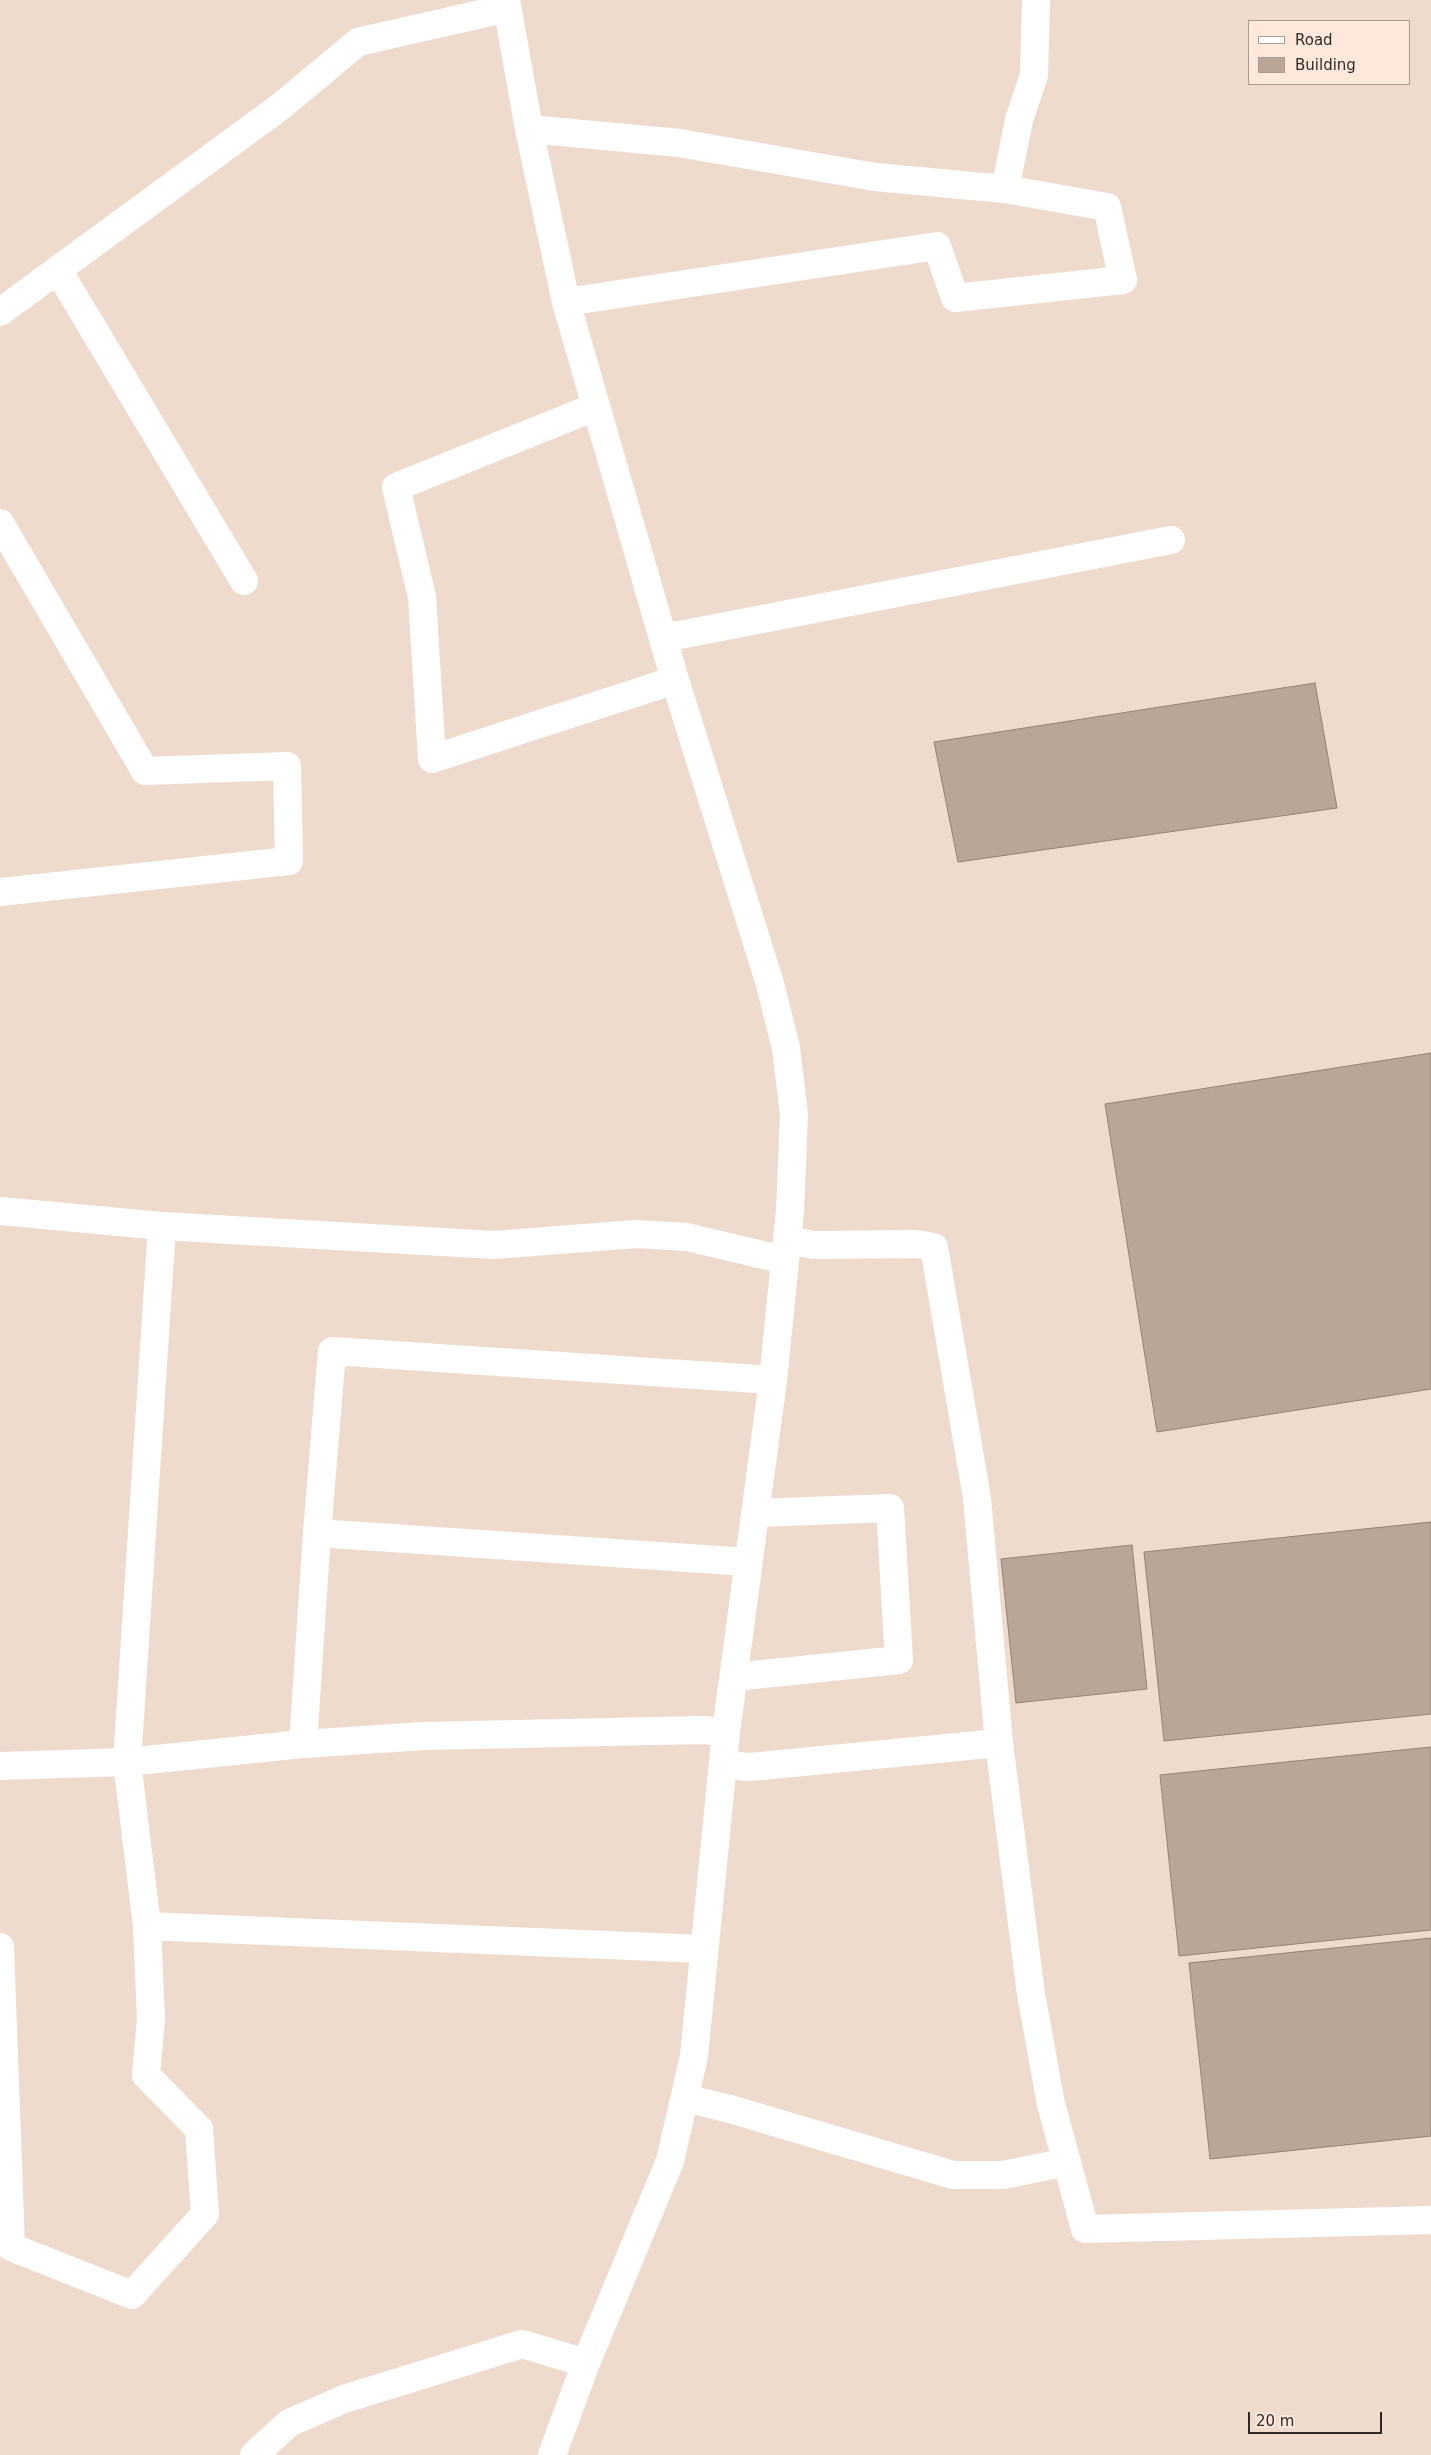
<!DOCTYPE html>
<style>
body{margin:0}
#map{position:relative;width:1431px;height:2455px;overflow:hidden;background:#efdbce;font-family:"DejaVu Sans",sans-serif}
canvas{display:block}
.legend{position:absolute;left:1248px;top:20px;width:162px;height:65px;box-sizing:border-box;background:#fde8db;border:1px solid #ab9c92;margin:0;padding:6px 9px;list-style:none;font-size:15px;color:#312924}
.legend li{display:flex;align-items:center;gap:10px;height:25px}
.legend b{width:25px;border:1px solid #ab9c92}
.scale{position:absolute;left:1248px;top:2412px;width:134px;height:22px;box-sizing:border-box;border:2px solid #312924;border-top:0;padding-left:6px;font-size:15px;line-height:18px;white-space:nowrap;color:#312924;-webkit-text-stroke:4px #fde8db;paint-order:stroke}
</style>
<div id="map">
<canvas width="1431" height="2455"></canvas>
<ul class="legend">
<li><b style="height:6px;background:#fff"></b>Road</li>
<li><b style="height:14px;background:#b9a699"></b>Building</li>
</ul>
<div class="scale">20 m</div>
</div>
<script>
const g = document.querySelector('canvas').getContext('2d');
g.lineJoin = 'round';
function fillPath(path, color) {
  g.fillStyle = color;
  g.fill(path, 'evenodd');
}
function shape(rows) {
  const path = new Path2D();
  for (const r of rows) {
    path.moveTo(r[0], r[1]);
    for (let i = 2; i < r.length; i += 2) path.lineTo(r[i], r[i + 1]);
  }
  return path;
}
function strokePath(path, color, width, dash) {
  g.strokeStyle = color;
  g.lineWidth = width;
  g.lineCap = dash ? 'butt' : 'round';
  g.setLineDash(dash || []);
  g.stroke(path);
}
const building = shape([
 [1315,683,1337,808,958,862,934,742,1315,683],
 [1431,1053,1431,1389,1157,1432,1105,1104,1431,1053],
 [1431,1522,1431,1714,1164,1741,1144,1552,1431,1522],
 [1132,1545,1147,1689,1016,1703,1001,1559,1132,1545],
 [1431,1747,1431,1930,1179,1956,1160,1775,1431,1747],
 [1431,1938,1431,2136,1210,2159,1189,1963,1431,1938]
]);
const minor = shape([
 [506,0,529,129,566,302,675,680,770,984,786,1048,794,1114,790,1211,773,1380,726,1732,694,2056,670,2161,586,2363,552,2455],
 [529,129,679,143,875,177,1005,189,1019,120,1034,75,1036,0],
 [58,270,244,581],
 [566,302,937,246,955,298,1123,280,1107,207,1005,189],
 [0,312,280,107,358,42,507,8],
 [595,407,396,487,422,597,432,759,675,680],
 [0,523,145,771,287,766,289,861,0,892],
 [664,638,1171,540],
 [0,1211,162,1226,494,1245,636,1234,687,1237,784,1260],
 [787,1240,814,1245,916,1244,934,1247,977,1498,999,1743,1031,1994,1051,2104,1085,2229,1431,2220],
 [317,1533,748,1562],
 [734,1677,899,1660,890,1508,755,1513],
 [303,1744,317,1533,332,1351,773,1380],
 [723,1765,750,1767,999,1743],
 [0,1766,127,1762,303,1744,424,1736,702,1730,726,1732],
 [147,1926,703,1949],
 [0,1947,11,2247,132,2295,205,2214,199,2129,146,2075,151,2019,147,1926,127,1762,162,1226],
 [685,2098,730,2109,953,2175,1003,2175,1067,2162],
 [254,2455,289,2423,344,2399,522,2344,586,2363]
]);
fillPath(building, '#b9a699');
strokePath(building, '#948275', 1);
strokePath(minor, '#fff', 28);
</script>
